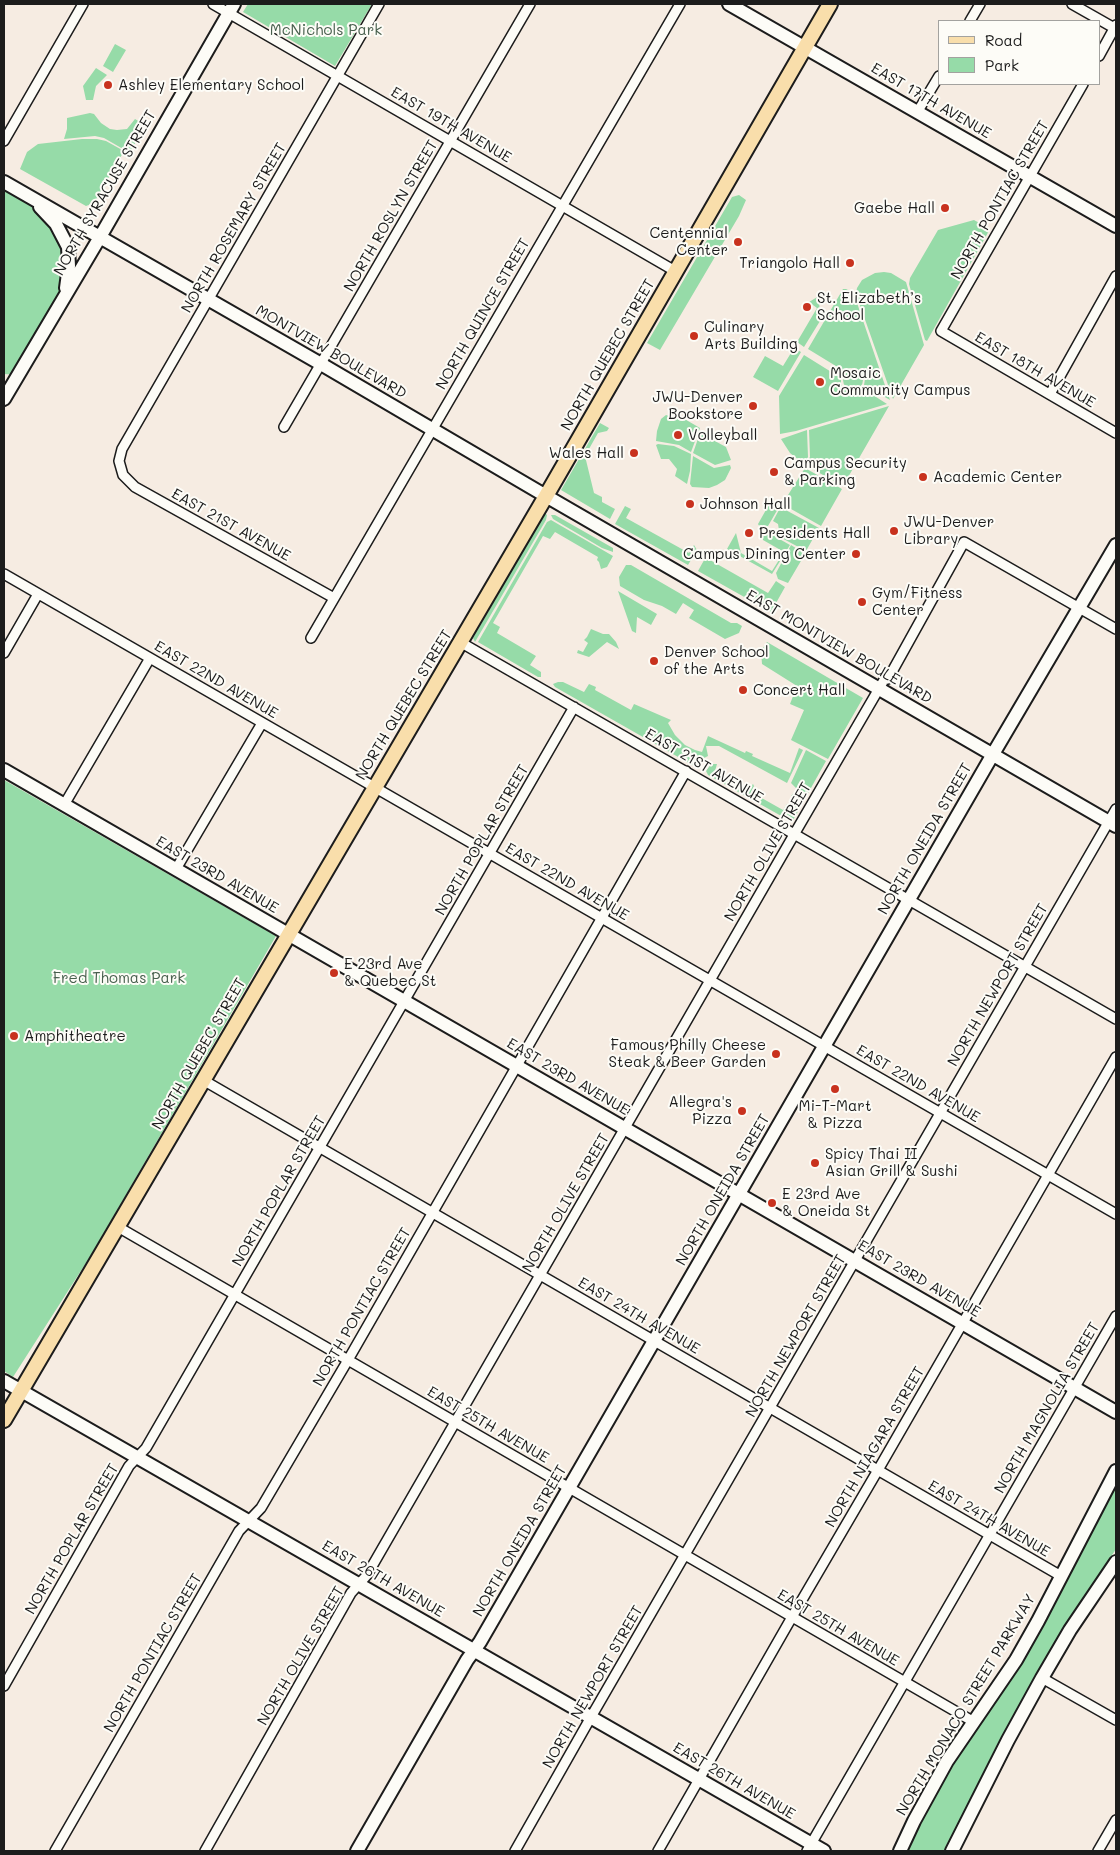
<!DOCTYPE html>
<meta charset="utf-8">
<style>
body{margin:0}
#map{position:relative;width:1120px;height:1855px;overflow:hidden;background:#f6ece2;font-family:Mali,sans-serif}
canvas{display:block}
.frame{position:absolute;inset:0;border:5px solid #1c1c1c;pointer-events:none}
.legend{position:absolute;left:938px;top:20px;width:162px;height:65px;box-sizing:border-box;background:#fdfcf7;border:1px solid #a3a29f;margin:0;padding:6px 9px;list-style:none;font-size:15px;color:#1c1c1c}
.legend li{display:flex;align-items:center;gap:10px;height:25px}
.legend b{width:25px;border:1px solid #a3a29f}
</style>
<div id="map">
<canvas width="1120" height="1855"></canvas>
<div class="frame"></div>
<ul class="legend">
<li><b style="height:6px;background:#f9deab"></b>Road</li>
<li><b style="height:14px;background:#96dba8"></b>Park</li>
</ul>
</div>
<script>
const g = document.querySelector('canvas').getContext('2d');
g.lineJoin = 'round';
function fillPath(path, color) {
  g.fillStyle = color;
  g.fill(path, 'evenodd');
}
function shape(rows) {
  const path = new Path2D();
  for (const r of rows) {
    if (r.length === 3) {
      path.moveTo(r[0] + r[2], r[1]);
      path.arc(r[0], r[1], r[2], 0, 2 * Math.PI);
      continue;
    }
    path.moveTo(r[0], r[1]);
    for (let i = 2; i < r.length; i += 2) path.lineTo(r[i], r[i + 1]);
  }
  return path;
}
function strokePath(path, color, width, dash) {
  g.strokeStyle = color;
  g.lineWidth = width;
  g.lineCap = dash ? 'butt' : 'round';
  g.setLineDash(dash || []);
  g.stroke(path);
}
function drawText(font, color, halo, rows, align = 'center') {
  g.font = font + ' Mali,sans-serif';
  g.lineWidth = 4;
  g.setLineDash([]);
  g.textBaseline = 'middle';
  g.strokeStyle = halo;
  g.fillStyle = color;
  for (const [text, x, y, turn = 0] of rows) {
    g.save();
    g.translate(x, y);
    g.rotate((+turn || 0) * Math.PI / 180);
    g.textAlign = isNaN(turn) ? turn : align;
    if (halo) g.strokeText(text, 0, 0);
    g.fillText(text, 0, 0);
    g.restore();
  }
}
const green = shape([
 [248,4,372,4,335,66,243,12],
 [115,44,126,50,113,72,103,66],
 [96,68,107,75,96,86,93,100,86,100,83,86],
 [90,113,94,114,101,123,110,129,117,130,127,129,135,119,145,125,130,153,104,138,95,136,64,139,67,129,67,118],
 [82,139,97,139,106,141,124,151,94,203,86,206,20,169,27,152,38,144],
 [4,182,33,199,62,234,68,278,18,375,4,374],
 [739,195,746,200,739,216,660,350,647,343,732,197],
 [974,220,990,229,927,341,925,340,909,284,910,278,938,230],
 [884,272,891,273,906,282,924,345,893,399,856,294,857,288,862,280,875,273],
 [843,289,846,289,852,292,855,297,890,400,864,385,865,379,862,373,857,369,850,368,844,371,808,349],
 [819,296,820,321,804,347,797,342,817,308,809,302],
 [794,348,801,352,778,391,753,377,765,356,783,366],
 [804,355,841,378,841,383,843,389,849,392,854,393,862,388,887,404,796,431,780,434,779,396],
 [853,380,10],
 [889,406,843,486,805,465,810,457,809,430],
 [676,414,700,428,691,452,679,445,656,441,657,431,661,419,666,415,672,417],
 [600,423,609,428,607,431,598,433,585,456,594,493,602,497,602,502,615,509,610,519,561,490],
 [807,430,808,457,804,464,790,453,781,439],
 [700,433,726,447,731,460,715,465,693,453],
 [658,444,674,446,691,454,690,471,687,484,675,476,677,469,669,459,661,459,656,445],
 [693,456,714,468,730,465,731,468,725,480,717,485,709,488,692,487,690,484],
 [805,468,842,489,821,526,784,505,783,503],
 [771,501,778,505,779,507,768,526,761,529,758,524],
 [625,506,631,509,626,518,689,553,694,545,697,550,688,565,615,524],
 [780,508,782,508,819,528,806,551,776,535,779,530,778,524,773,521],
 [545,513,547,515,546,520,475,642,473,638],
 [551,515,555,515,613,548,613,552,602,548,553,519],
 [551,520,613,556,607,567,601,569,599,562,597,560,598,557,555,532,550,539,543,536,493,623,500,627,497,633,536,656,530,665,541,672,541,677,538,677,478,642,547,522],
 [767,532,790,545,772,574,727,549,736,533,741,553,772,571,784,552,763,540,762,534],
 [791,545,805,554,788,583,778,579,776,573],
 [708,553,712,555,710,560,768,593,776,581,785,587,771,612,698,571],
 [626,565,631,565,731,623,737,623,742,626,739,633,725,639,689,618,694,610,683,603,676,614,662,606,644,600,620,586,619,577],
 [618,591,657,614,651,625,637,617,636,633,632,631],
 [591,629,603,634,609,634,616,642,619,649,607,642,589,657,577,653,578,650,583,652,588,643,584,640,587,637],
 [767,642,863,698,828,759,791,740,804,710,790,704,797,686,762,664,761,651],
 [558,682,563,682,584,692,589,684,596,687,595,690,631,710,634,704,671,720,668,723,675,735,685,745,695,750,702,752,708,736,745,753,746,751,753,754,752,756,790,773,799,748,803,750,787,783,719,746,706,746,708,756,704,758,698,767,694,766,555,687,553,684],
 [806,750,826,761,792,822,708,775,706,771,711,764,717,764,715,771,748,790,753,784,754,786,751,792,783,810,787,804,793,808,798,800,791,796,797,789,791,783],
 [4,780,276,936,91,1255,13,1377,4,1371],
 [1116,1485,1116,1549,1060,1635,946,1851,906,1851,922,1817,956,1760,1021,1662]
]);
const street = shape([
 [213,4,675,271],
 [1072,4,1116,29],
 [970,21,980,4],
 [1099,56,1116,25],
 [1083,84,941,331,1116,433],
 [918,111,939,76],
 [4,141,83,4],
 [1050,394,1116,276],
 [284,427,530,4],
 [4,574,1116,1214],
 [334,598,135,487,123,475,119,461,122,449,379,4],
 [311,638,680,4],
 [460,642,1116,1019],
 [4,653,38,594],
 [64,805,150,658],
 [176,869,262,723],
 [203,1080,1061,1576],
 [118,1227,974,1722],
 [1042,1678,1116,1720],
 [4,1686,129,1466,146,1448,574,707],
 [55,1851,239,1531,261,1508,348,1360,686,771],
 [205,1851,351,1593,367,1575,799,826,884,680,888,679,964,542,1116,629],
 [515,1851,591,1717,1116,809],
 [658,1851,792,1617,878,1470,1116,1057],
 [807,1851,1116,1316],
 [1098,1851,1116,1820]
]);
const secondary = shape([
 [729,4,1116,226],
 [4,182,321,364,546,496,1116,826],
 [40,207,56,224,68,247,69,266,66,288],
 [4,399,100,237,234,4],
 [4,770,1116,1412],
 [4,1381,824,1851],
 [357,1851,467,1660,480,1642,993,754,1116,545],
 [900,1851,914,1821,947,1761,1016,1660,1038,1621,1116,1471],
 [952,1851,1008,1740,1042,1678,1070,1630,1116,1562]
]);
const primary = shape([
 [4,1420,546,496,830,4]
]);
const markers = [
 [108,85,5,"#c8321e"],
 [945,208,5,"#c8321e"],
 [738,242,5,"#c8321e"],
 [850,263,5,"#c8321e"],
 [807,307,5,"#c8321e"],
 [694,336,5,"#c8321e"],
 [820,382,5,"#c8321e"],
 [753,406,5,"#c8321e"],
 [678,435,5,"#c8321e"],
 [634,453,5,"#c8321e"],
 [774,472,5,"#c8321e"],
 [923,477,5,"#c8321e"],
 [690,504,5,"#c8321e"],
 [894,531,5,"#c8321e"],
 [749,533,5,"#c8321e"],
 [856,554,5,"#c8321e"],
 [862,602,5,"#c8321e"],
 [654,661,5,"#c8321e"],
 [743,690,5,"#c8321e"],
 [334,973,5,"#c8321e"],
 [14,1036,5,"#c8321e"],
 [776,1054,5,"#c8321e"],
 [835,1089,5,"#c8321e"],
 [742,1111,5,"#c8321e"],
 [815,1163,5,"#c8321e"],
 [772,1203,5,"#c8321e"]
];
const parkNames = [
 ["McNichols Park",326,30],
 ["Fred Thomas Park",119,978]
];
const poiNames = [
 ["Ashley Elementary School",118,85],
 ["Gaebe Hall",935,208,"right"],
 ["Centennial",728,233,"right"],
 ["Center",728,250,"right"],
 ["Triangolo Hall",840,263,"right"],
 ["St. Elizabeth’s",817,298],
 ["School",817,315],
 ["Culinary",704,327],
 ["Arts Building",704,344],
 ["Mosaic",830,373],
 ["Community Campus",830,390],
 ["JWU-Denver",743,397,"right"],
 ["Bookstore",743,414,"right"],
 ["Volleyball",688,435],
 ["Wales Hall",624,453,"right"],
 ["Campus Security",784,463],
 ["& Parking",784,480],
 ["Academic Center",933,477],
 ["Johnson Hall",700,504],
 ["JWU-Denver",904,522],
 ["Library",904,539],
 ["Presidents Hall",759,533],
 ["Campus Dining Center",846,554,"right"],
 ["Gym/Fitness",872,593],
 ["Center",872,610],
 ["Denver School",664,652],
 ["of the Arts",664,669],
 ["Concert Hall",753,690],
 ["E 23rd Ave",344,964],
 ["& Quebec St",344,981],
 ["Amphitheatre",24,1036],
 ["Famous Philly Cheese",766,1045,"right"],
 ["Steak & Beer Garden",766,1062,"right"],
 ["Allegra's",732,1102,"right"],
 ["Pizza",732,1119,"right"],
 ["Mi-T-Mart",835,1106,"center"],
 ["& Pizza",835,1123,"center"],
 ["Spicy Thai II",825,1154],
 ["Asian Grill & Sushi",825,1171],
 ["E 23rd Ave",782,1194],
 ["& Oneida St",782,1211]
];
const streetNames = [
 ["EAST 17TH AVENUE",931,101,30],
 ["EAST 19TH AVENUE",451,125,30],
 ["NORTH SYRACUSE STREET",105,193,-60],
 ["NORTH PONTIAC STREET",1000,200,-60],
 ["NORTH ROSLYN STREET",391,216,-60],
 ["NORTH ROSEMARY STREET",234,228,-60],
 ["NORTH QUINCE STREET",483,314,-60],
 ["MONTVIEW BOULEVARD",331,352,30],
 ["NORTH QUEBEC STREET",608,355,-60],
 ["EAST 18TH AVENUE",1035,370,30],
 ["EAST 21ST AVENUE",231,525,29],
 ["EAST MONTVIEW BOULEVARD",839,647,30],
 ["EAST 22ND AVENUE",216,680,30],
 ["NORTH QUEBEC STREET",404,705,-59],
 ["EAST 21ST AVENUE",704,766,30],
 ["NORTH ONEIDA STREET",925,839,-60],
 ["NORTH POPLAR STREET",482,840,-60],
 ["NORTH OLIVE STREET",768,852,-60],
 ["EAST 23RD AVENUE",217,875,30],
 ["EAST 22ND AVENUE",567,882,30],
 ["NORTH NEWPORT STREET",998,985,-60],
 ["NORTH QUEBEC STREET",199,1054,-60],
 ["EAST 23RD AVENUE",568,1077,30],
 ["EAST 22ND AVENUE",918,1084,30],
 ["NORTH ONEIDA STREET",723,1190,-60],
 ["NORTH POPLAR STREET",279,1191,-60],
 ["NORTH OLIVE STREET",566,1203,-60],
 ["EAST 23RD AVENUE",919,1279,30],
 ["NORTH PONTIAC STREET",362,1307,-60],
 ["EAST 24TH AVENUE",639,1316,30],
 ["NORTH NEWPORT STREET",796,1336,-60],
 ["NORTH MAGNOLIA STREET",1047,1408,-60],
 ["EAST 25TH AVENUE",488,1425,30],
 ["NORTH NIAGARA STREET",875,1447,-60],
 ["EAST 24TH AVENUE",989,1519,30],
 ["NORTH POPLAR STREET",72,1539,-60],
 ["NORTH ONEIDA STREET",520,1541,-60],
 ["EAST 26TH AVENUE",383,1579,30],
 ["EAST 25TH AVENUE",838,1628,30],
 ["NORTH PONTIAC STREET",153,1653,-60],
 ["NORTH OLIVE STREET",301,1656,-60],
 ["NORTH NEWPORT STREET",593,1687,-60],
 ["NORTH MONACO STREET PARKWAY",966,1705,-59],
 ["EAST 26TH AVENUE",734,1781,30]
];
fillPath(green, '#96dba8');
strokePath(street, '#1c1c1c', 12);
strokePath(secondary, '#1c1c1c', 16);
strokePath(primary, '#1c1c1c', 18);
strokePath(street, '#fdfcf7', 9);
strokePath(secondary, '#fdfcf7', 12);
strokePath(primary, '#f9deab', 14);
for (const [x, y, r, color] of markers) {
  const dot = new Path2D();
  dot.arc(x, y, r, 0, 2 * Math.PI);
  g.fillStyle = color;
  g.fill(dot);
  strokePath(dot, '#fdfcf7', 2);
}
drawText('15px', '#475f4d', '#fdfcf7', parkNames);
drawText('15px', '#1c1c1c', '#fdfcf7', poiNames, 'left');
drawText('15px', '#1c1c1c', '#fdfcf7', streetNames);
</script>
